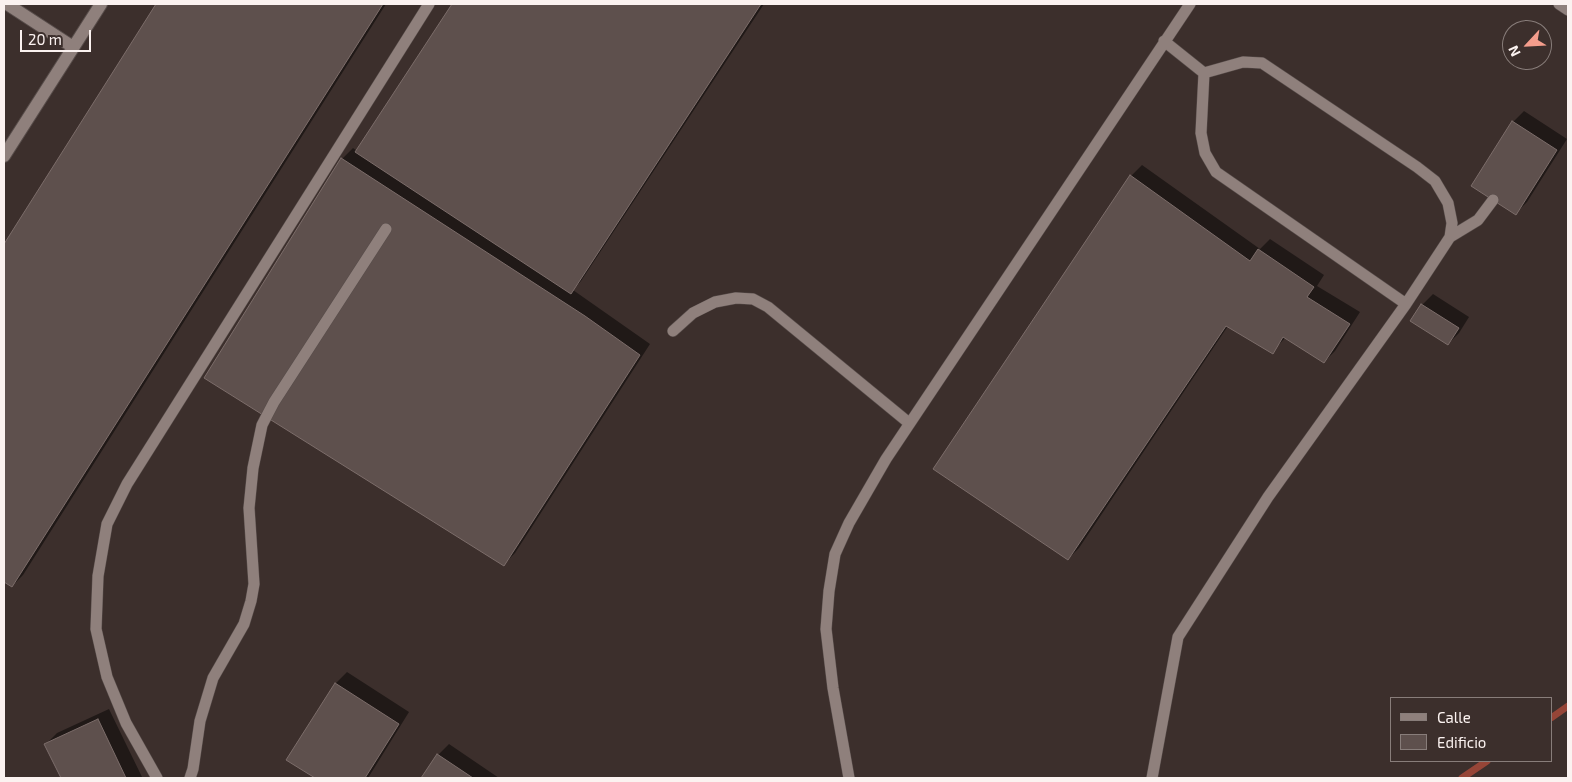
<!DOCTYPE html>
<style>
body{margin:0}
#map{position:relative;width:1572px;height:782px;overflow:hidden;background:#3c2f2c;font-family:"Exo 2",sans-serif}
canvas{display:block}
.frame{position:absolute;inset:0;border:5px solid #fbf2f0;pointer-events:none}
.legend{position:absolute;left:1390px;top:697px;width:162px;height:65px;box-sizing:border-box;background:#3c2f2c;border:1px solid #887d7a;margin:0;padding:6px 9px;list-style:none;font-size:15px;color:#fbf2f0}
.legend li{display:flex;align-items:center;gap:10px;height:25px}
.legend b{width:25px;border:1px solid #887d7a}
.north{position:absolute;left:1502px;top:20px;width:50px;height:50px;box-sizing:border-box;background:#3c2f2c;border:1px solid #887d7a;border-radius:50%;rotate:245deg;font-size:14px;font-weight:700;line-height:20px;text-align:center;color:#fbf2f0}
.north::after{content:'';display:block;margin:auto;width:18px;height:22px;background:#f49d8c;clip-path:polygon(50% 0,100% 100%,50% 72%,0 100%)}
.scale{position:absolute;left:20px;top:30px;width:71px;height:22px;box-sizing:border-box;border:2px solid #fbf2f0;border-top:0;padding-left:6px;font-size:15px;line-height:18px;white-space:nowrap;color:#fbf2f0;-webkit-text-stroke:4px #3c2f2c;paint-order:stroke}
</style>
<div id="map">
<canvas width="1572" height="782"></canvas>
<div class="frame"></div>
<ul class="legend">
<li><b style="height:6px;background:#8f807c"></b>Calle</li>
<li><b style="height:14px;background:#5e504d"></b>Edificio</li>
</ul>
<div class="north">N</div>
<div class="scale">20 m</div>
</div>
<script>
const g = document.querySelector('canvas').getContext('2d');
g.lineJoin = 'round';
function fillPath(path, color) {
  g.fillStyle = color;
  g.fill(path, 'evenodd');
}
function shape(rows) {
  const path = new Path2D();
  for (const r of rows) {
    path.moveTo(r[0], r[1]);
    for (let i = 2; i < r.length; i += 2) path.lineTo(r[i], r[i + 1]);
  }
  return path;
}
function strokePath(path, color, width, dash) {
  g.strokeStyle = color;
  g.lineWidth = width;
  g.lineCap = dash ? 'butt' : 'round';
  g.setLineDash(dash || []);
  g.stroke(path);
}
const shadow = shape([
 [158,4,386,4,23,575,12,586,4,580,4,246],
 [453,4,764,4,581,281,573,290,650,344,515,553,504,564,342,159,353,148,357,151],
 [1524,111,1567,139,1527,202,1516,213,1513,122],
 [1142,165,1260,249,1270,239,1324,275,1317,286,1360,312,1335,351,1324,362,1286,337,1272,352,1228,326,1079,548,1068,559,935,469,1131,176],
 [1433,294,1469,317,1459,333,1448,344,1412,320,1422,305],
 [347,672,409,712,368,778,317,778,288,760,336,683],
 [109,709,142,777,140,778,62,778,46,744,57,733],
 [449,744,499,778,422,778,438,755]
]);
const stream = shape([
 [1551,718,1568,706],
 [1462,778,1487,761]
]);
const building = shape([
 [156,4,383,4,12,587,4,582,4,244,156,4],
 [452,4,761,4,571,294,355,152,452,4],
 [1512,121,1557,150,1516,215,1471,186,1512,121],
 [341,158,585,316,640,355,504,566,204,378,341,158],
 [1130,175,1250,261,1258,249,1314,287,1307,297,1350,324,1324,363,1283,337,1273,354,1226,326,1068,560,933,469,1130,175],
 [1421,304,1459,328,1448,345,1410,321,1421,304],
 [335,683,399,724,365,778,315,778,286,760,335,683],
 [98,719,126,778,61,778,44,744,98,719],
 [437,754,473,778,421,778,437,754]
]);
const lane = shape([
 [1559,4,1568,10],
 [1204,73,1201,133,1205,153,1216,172,1406,304],
 [1450,237,1478,220,1493,200],
 [673,331,693,313,715,302,736,298,753,299,768,307,909,423],
 [157,778,126,723,107,677,96,629,98,576,107,524,127,484,429,4],
 [190,778,193,769,200,721,213,678,244,624,251,601,254,584,249,508,253,468,262,425,274,402,386,229],
 [849,778,833,688,826,629,829,591,835,554,849,523,886,459,1190,4],
 [1152,778,1178,637,1268,497,1406,304,1450,237,1452,223,1448,203,1435,181,1417,167,1262,63,1243,62,1204,73,1164,41]
]);
const street = shape([
 [7,4,73,47],
 [4,156,101,4]
]);
fillPath(shadow, '#0007');
strokePath(stream, '#964537', 7);
fillPath(building, '#5e504d');
strokePath(building, '#7c6d6a', 1);
strokePath(lane, '#574c4a', 12);
strokePath(street, '#574c4a', 14);
strokePath(lane, '#8f807c', 11);
strokePath(street, '#8f807c', 12);
</script>
